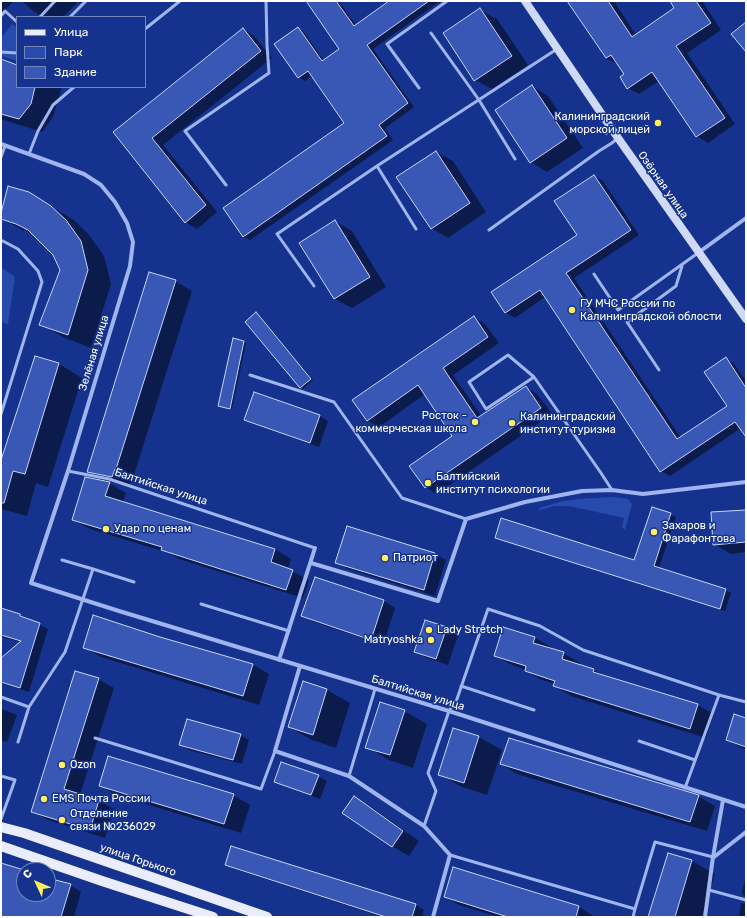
<!DOCTYPE html>
<meta charset="utf-8">
<style>
body{margin:0}
#map{position:relative;width:747px;height:918px;overflow:hidden;background:#15338e;font-family:Rubik,sans-serif}
canvas{display:block}
.frame{position:absolute;inset:0;border:2px solid #fff;pointer-events:none}
.legend{position:absolute;left:16px;top:16px;width:130px;height:72px;box-sizing:border-box;background:#15338e;border:1px solid #7385bb;margin:0;padding:5px 7px;list-style:none;font-size:12px;color:#fff}
.legend li{display:flex;align-items:center;gap:8px;height:20px}
.legend b{width:20px;border:1px solid #7385bb}
.north{position:absolute;left:16px;top:862px;width:40px;height:40px;box-sizing:border-box;background:#15338e;border:1px solid #7385bb;border-radius:50%;rotate:314deg;font-size:11px;font-weight:700;line-height:16px;text-align:center;color:#fff}
.north::after{content:'';display:block;margin:auto;width:14px;height:18px;background:#ffef5f;clip-path:polygon(50% 0,100% 100%,50% 72%,0 100%)}
</style>
<div id="map">
<canvas width="747" height="918"></canvas>
<div class="frame"></div>
<ul class="legend">
<li><b style="height:5px;background:#e9edff"></b>Улица</li>
<li><b style="height:11px;background:#274aad"></b>Парк</li>
<li><b style="height:11px;background:#3958b5"></b>Здание</li>
</ul>
<div class="north">С</div>
</div>
<script>
const g = document.querySelector('canvas').getContext('2d');
g.lineJoin = 'round';
function fillPath(path, color) {
  g.fillStyle = color;
  g.fill(path, 'evenodd');
}
function shape(rows) {
  const path = new Path2D();
  for (const r of rows) {
    path.moveTo(r[0], r[1]);
    for (let i = 2; i < r.length; i += 2) path.lineTo(r[i], r[i + 1]);
  }
  return path;
}
function strokePath(path, color, width, dash) {
  g.strokeStyle = color;
  g.lineWidth = width;
  g.lineCap = dash ? 'butt' : 'round';
  g.setLineDash(dash || []);
  g.stroke(path);
}
function drawText(font, color, halo, rows, align = 'center') {
  g.font = font + ' Rubik,sans-serif';
  g.lineWidth = 3;
  g.setLineDash([]);
  g.textBaseline = 'middle';
  g.strokeStyle = halo;
  g.fillStyle = color;
  for (const [text, x, y, turn = 0] of rows) {
    g.save();
    g.translate(x, y);
    g.rotate((+turn || 0) * Math.PI / 180);
    g.textAlign = isNaN(turn) ? turn : align;
    if (halo) g.strokeText(text, 0, 0);
    g.fillText(text, 0, 0);
    g.restore();
  }
}
const green = shape([
 [12,24,17,28,17,61,4,57,1,55,1,38],
 [1,267,15,277,8,324,1,322],
 [613,497,628,499,632,504,625,530,622,527,624,518,569,506,555,506,540,510,539,508,563,501,578,499]
]);
const shadow = shape([
 [1,1,14,1,1,14],
 [22,1,79,1,63,17,43,17,33,11],
 [307,1,339,1,356,25,391,1,440,1,373,49,414,107,385,128,393,140,250,240,243,237,346,123,313,76,305,81,298,77,298,28,304,32,324,61,341,49],
 [568,1,614,1,636,35,676,8,671,1,702,1,721,30,687,53,735,124,708,143,697,136,659,81,639,94,628,88,626,74,617,64,606,58],
 [480,10,497,19,528,65,492,89,475,80],
 [243,29,254,36,272,58,163,145,217,212,197,229,185,222,114,132],
 [1,60,17,66,17,87,62,87,53,117,42,132,1,119],
 [532,86,548,96,583,148,547,172,531,162],
 [436,152,453,161,486,212,448,238,431,228],
 [594,176,603,181,639,235,574,278,681,438,728,406,726,358,734,364,746,381,746,436,741,428,670,476,661,471,545,297,515,318,506,313,492,292,578,235],
 [28,193,74,220,89,235,104,256,111,284,91,348,63,337,40,324,61,270,54,254,34,234,24,231,1,218,1,216],
 [335,221,352,231,386,287,352,308,335,299,300,243],
 [175,281,192,291,133,478,132,477,129,486,106,481,126,493,123,502,275,549,291,559,288,569,309,580,303,598,179,559,169,553,90,529,73,520,108,483,88,471],
 [256,313,313,380,303,389,301,387],
 [474,317,485,324,499,343,453,375,482,417,526,387,537,394,552,414,437,494,425,487,454,436,425,394,379,427,367,420],
 [233,340,246,343,232,409,220,406],
 [36,357,59,364,82,378,48,487,36,483,27,516,1,509,1,464],
 [320,416,328,421,319,447,254,424,245,420],
 [652,508,676,517,659,568,726,590,731,593,725,611,501,540,496,537,635,561],
 [746,511,746,552,731,554,714,544],
 [435,554,446,560,435,596,348,569,336,562],
 [315,578,384,601,395,608,383,645,314,622,303,616],
 [1,609,20,615,48,629,29,692,1,683,1,659,21,642,1,637],
 [447,628,458,635,448,665,427,658,416,652],
 [504,628,535,638,551,647,551,649,563,653,580,663,579,666,594,670,605,676,697,705,714,714,706,738,571,696,555,686,555,684,542,680,526,671,526,670,512,665,496,656],
 [160,638,252,664,269,674,259,705,101,657,84,647],
 [98,679,114,688,80,795,99,801,114,809,105,838,48,820,32,811],
 [304,683,327,690,350,703,336,748,312,740,289,727],
 [1,709,17,715,7,742,1,740],
 [404,711,427,724,413,768,389,760,367,747],
 [746,719,746,750,727,740],
 [454,729,479,737,502,750,487,795,462,787,439,774],
 [240,735,249,740,242,764,189,750,181,745],
 [501,764,698,796,715,806,707,831,517,774],
 [318,776,327,781,320,799,284,786,275,781],
 [100,785,233,795,250,805,241,833,116,795],
 [354,797,371,807,419,841,409,856,392,846],
 [232,847,416,905,424,910,422,917,382,917,235,869,226,865],
 [668,854,692,861,715,874,702,917,649,917],
 [1,864,24,871,24,894,48,894,48,879,70,885,81,892,74,917,1,917],
 [454,868,579,907,592,915,592,917,499,917,459,905,445,897],
 [746,877,746,897,743,895,742,891],
 [741,903,746,904,746,917,739,917]
]);
const stream = shape([
 [604,130,606,133]
]);
const building = shape([
 [306,1,336,1,354,26,389,1,429,1,367,45,408,103,379,125,387,136,243,237,223,208,344,123,308,71,298,78,274,44,298,27,322,61,339,49,306,1],
 [567,1,608,1,632,37,674,8,670,1,696,1,711,23,676,46,725,118,696,137,652,72,627,89,620,77,624,74,611,55,606,58,567,1],
 [480,8,512,56,474,81,443,33,480,8],
 [746,22,746,52,731,34,746,22],
 [243,28,261,51,152,138,206,205,185,223,113,132,243,28],
 [1,59,17,65,17,87,35,87,31,104,19,119,1,114,1,59],
 [532,85,567,138,530,163,495,110,532,85],
 [436,151,470,203,431,229,396,177,436,151],
 [594,175,631,230,566,273,677,439,727,406,704,372,726,357,746,388,746,437,735,422,660,472,540,290,505,313,491,292,577,235,554,201,594,175],
 [8,186,29,192,51,206,66,220,81,241,88,270,68,335,39,325,60,270,53,255,28,230,16,224,1,219,1,213,8,186],
 [335,220,370,277,334,299,299,243,335,220],
 [149,272,176,280,116,469,115,469,112,477,87,472,149,272],
 [256,312,311,379,300,388,245,322,256,312],
 [474,316,488,337,443,368,477,418,526,386,541,408,425,488,409,466,452,436,418,385,367,421,352,400,474,316],
 [233,338,244,341,230,409,218,406,233,338],
 [35,356,59,363,25,474,13,471,4,503,1,503,1,460,35,356],
 [254,392,320,415,310,443,244,420,254,392],
 [85,477,110,482,105,496,275,549,271,562,293,570,286,590,161,550,162,547,72,520,85,477],
 [652,507,671,513,654,566,726,589,720,609,495,538,501,518,634,560,652,507],
 [746,510,746,542,713,545,711,512,746,510],
 [347,526,435,553,424,590,335,563,347,526],
 [315,577,384,600,371,640,301,616,315,577],
 [1,608,20,614,20,616,40,623,20,688,1,682,1,658,21,641,1,635,1,608],
 [93,615,160,637,253,664,243,696,83,648,93,615],
 [425,620,447,627,436,659,414,652,425,620],
 [503,627,535,637,533,643,564,652,562,659,594,669,593,672,698,704,690,729,553,686,555,681,525,671,526,666,494,656,503,627],
 [75,671,99,678,64,789,99,800,90,830,31,812,75,671],
 [303,681,327,689,313,735,288,727,303,681],
 [380,702,405,710,390,755,365,748,380,702],
 [734,714,746,718,746,747,726,740,734,714],
 [187,719,241,734,233,760,179,745,187,719],
 [453,728,479,736,464,783,438,775,453,728],
 [509,738,699,795,690,822,500,764,509,738],
 [108,756,234,794,224,824,99,786,108,756],
 [281,762,319,775,311,795,274,782,281,762],
 [354,796,403,831,392,847,342,813,354,796],
 [231,846,416,904,412,917,386,917,225,865,231,846],
 [668,853,692,860,675,917,648,917,668,853],
 [1,863,24,870,24,894,48,894,48,878,71,884,61,917,1,917,1,863],
 [453,867,579,906,576,917,508,917,444,897,453,867]
]);
const lane = shape([
 [1,16,5,11,17,22],
 [40,17,55,1],
 [70,17,86,1],
 [145,29,180,1],
 [431,33,479,100,515,159],
 [1,52,17,53],
 [419,88,387,44,447,1],
 [29,154,38,131,53,105,74,87],
 [1,157,5,146],
 [377,166,416,229],
 [226,185,185,131,269,73,267,45,266,1],
 [489,230,599,151,612,143,618,138],
 [1,240,18,249,38,271,42,282,1,414],
 [594,274,618,310,698,253],
 [314,286,277,234,377,166,557,49],
 [659,370,627,322,676,286,682,266],
 [250,375,334,402,402,498,466,519],
 [534,377,486,409,469,382,508,355,534,377,601,473,612,490],
 [68,471,109,479,315,548],
 [62,560,93,569],
 [201,604,289,631],
 [461,686,534,710],
 [1,697,29,707],
 [95,738,261,789,275,751],
 [639,741,695,760],
 [18,742,29,707,65,652,93,569,134,582],
 [1,776,15,780,1,819],
 [349,776,375,689],
 [685,788,719,695,746,702],
 [424,826,436,791,428,773,449,711,457,699,488,609,540,626,583,650,719,695],
 [450,855,635,909,655,842,713,857],
 [709,890,746,900],
 [633,917,635,909]
]);
const street = shape([
 [1,144,84,174,101,185,115,202,127,223,133,242,130,266,68,471,31,583,119,611,449,711,746,807],
 [698,253,746,218],
 [311,563,438,601,466,519,525,502,582,491,612,490,643,494,746,482],
 [279,660,315,548],
 [300,666,275,751,349,776,424,826,450,855,433,917],
 [714,857,746,832],
 [705,917,713,857,723,800]
]);
const secondary = shape([
 [525,1,618,138,746,319]
]);
const primary = shape([
 [1,827,24,833,267,917],
 [1,846,102,881,213,917]
]);
const markers = [
 [658,123,4,"#ffef5f"],
 [572,310,4,"#ffef5f"],
 [475,422,4,"#ffef5f"],
 [512,423,4,"#ffef5f"],
 [428,483,4,"#ffef5f"],
 [106,529,4,"#ffef5f"],
 [654,532,4,"#ffef5f"],
 [385,558,4,"#ffef5f"],
 [429,630,4,"#ffef5f"],
 [431,640,4,"#ffef5f"],
 [62,765,4,"#ffef5f"],
 [44,799,4,"#ffef5f"],
 [62,820,4,"#ffef5f"]
];
const poiNames = [
 ["Калининградский",650,117,"right"],
 ["морской лицей",650,130,"right"],
 ["ГУ МЧС России по",580,304],
 ["Калининградской облости",580,317],
 ["Росток -",467,416,"right"],
 ["коммерческая школа",467,429,"right"],
 ["Калининградский",520,417],
 ["институт туризма",520,430],
 ["Балтийский",436,477],
 ["институт психологии",436,490],
 ["Захаров и",662,526],
 ["Фарафонтова",662,539],
 ["Удар по ценам",114,529],
 ["Патриот",393,558],
 ["Lady Stretch",437,630],
 ["Matryoshka",423,640,"right"],
 ["Ozon",70,765],
 ["EMS Почта России",52,799],
 ["Отделение",70,814],
 ["связи №236029",70,827]
];
const streetNames = [
 ["Озёрная улица",663,185,55],
 ["Зелёная улица",94,353,-73],
 ["Балтийская улица",161,487,18],
 ["Балтийская улица",418,693,17],
 ["улица Горького",138,860,19]
];
fillPath(green, '#274aad');
fillPath(shadow, '#0007');
strokePath(stream, '#92acf3', 4);
fillPath(building, '#3958b5');
strokePath(building, '#c6d4fc', 1);
strokePath(lane, '#a0b5f0', 3);
strokePath(street, '#a0b5f0', 4);
strokePath(secondary, '#ced9fb', 8);
strokePath(primary, '#e9edff', 10);
for (const [x, y, r, color] of markers) {
  const dot = new Path2D();
  dot.arc(x, y, r, 0, 2 * Math.PI);
  g.fillStyle = color;
  g.fill(dot);
  strokePath(dot, '#15338e', 1.5);
}
drawText('11px', '#fff', '#15338e', poiNames, 'left');
drawText('11px', '#fff', '#15338e', streetNames);
</script>
